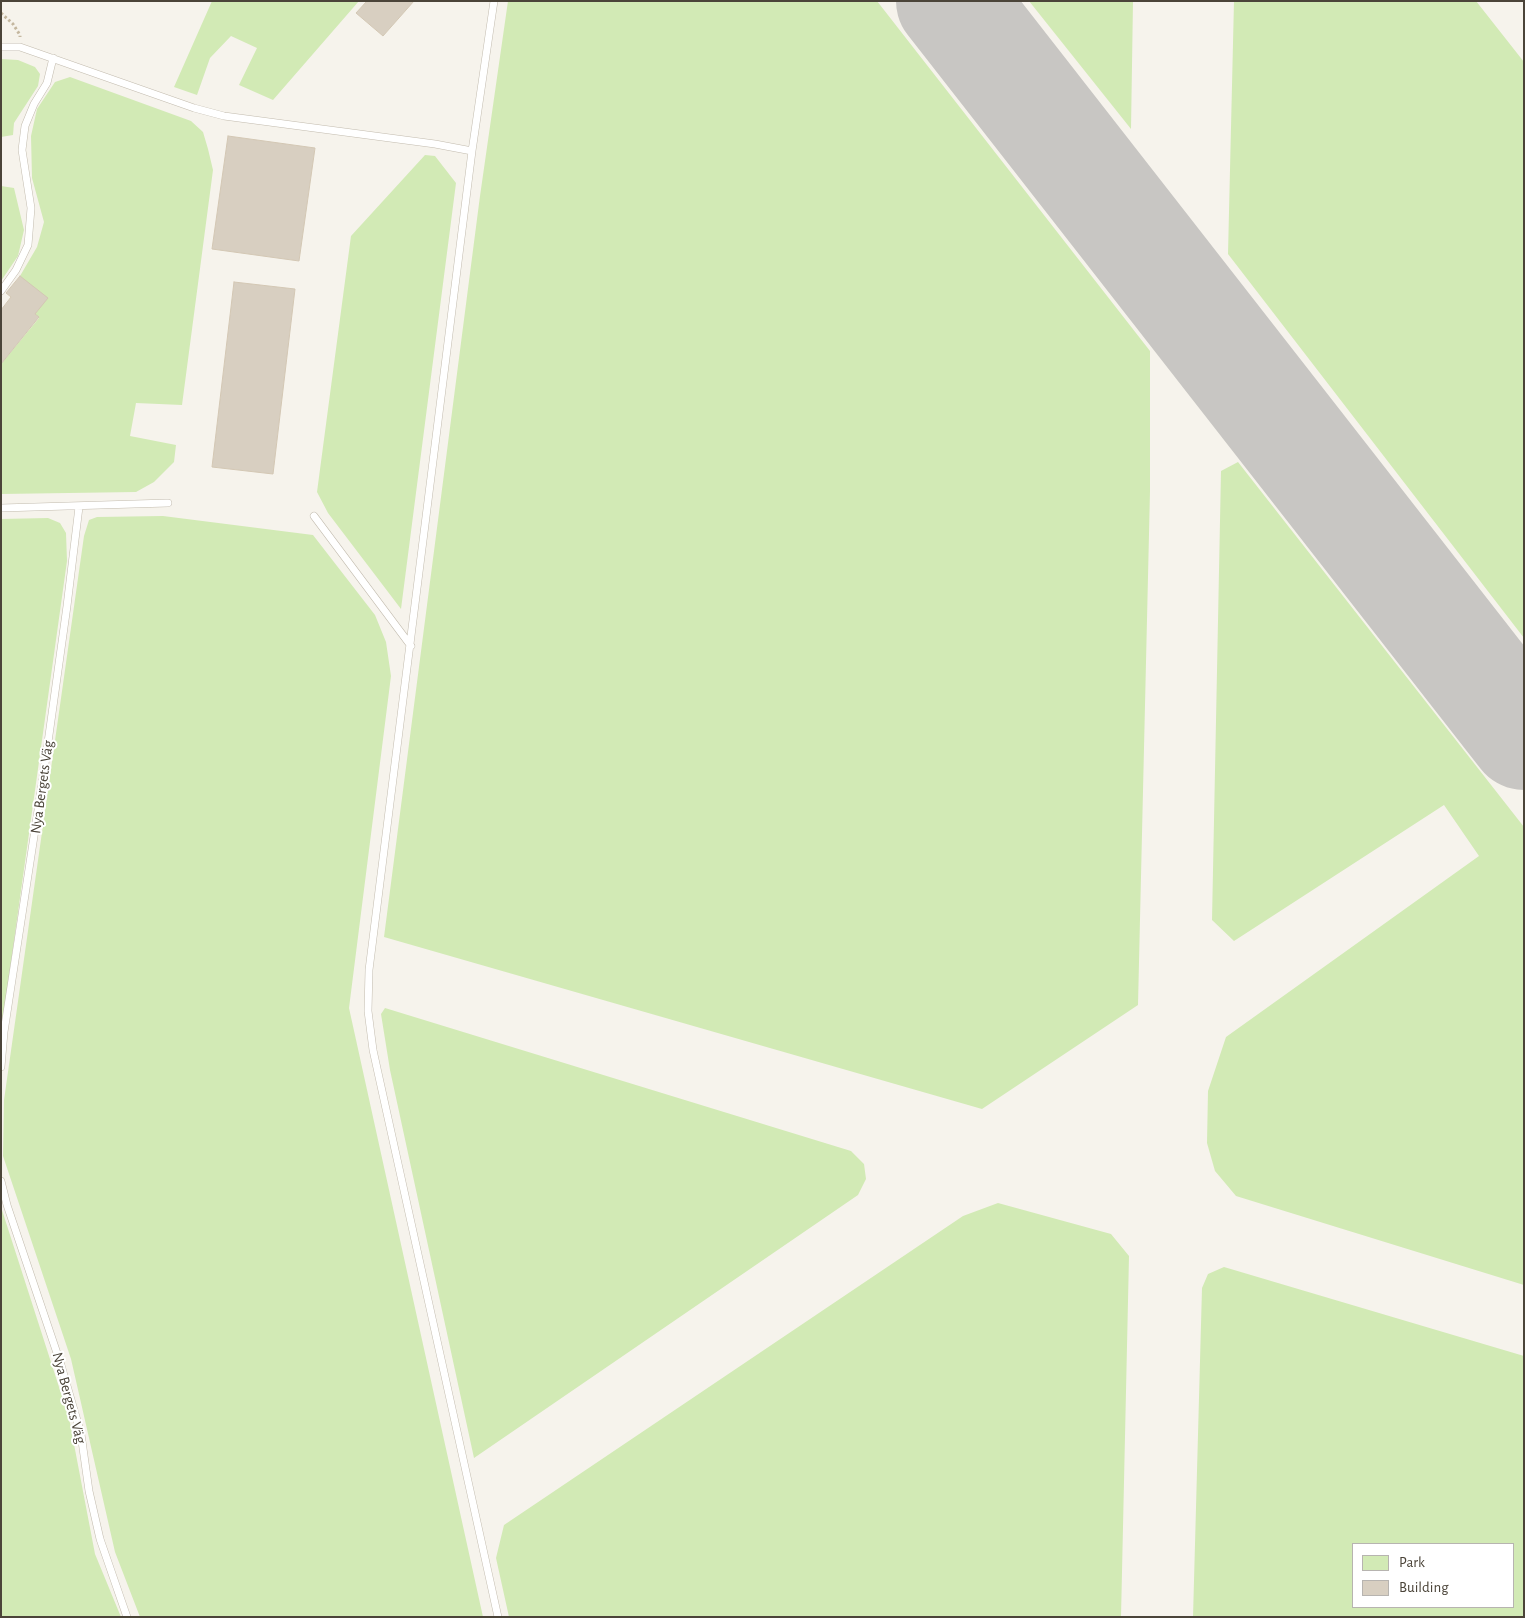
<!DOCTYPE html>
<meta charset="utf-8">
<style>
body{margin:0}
#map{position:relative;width:1525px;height:1618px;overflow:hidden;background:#f6f3ec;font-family:"Alegreya Sans",sans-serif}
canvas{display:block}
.frame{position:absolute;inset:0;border:2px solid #4b4439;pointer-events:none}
.legend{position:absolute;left:1352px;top:1543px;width:162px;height:65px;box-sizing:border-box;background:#fff;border:1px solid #b7b4b0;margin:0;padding:6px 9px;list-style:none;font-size:15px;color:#4b4439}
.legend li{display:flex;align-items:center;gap:10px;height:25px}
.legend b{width:25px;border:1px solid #b7b4b0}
</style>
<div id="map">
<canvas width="1525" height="1618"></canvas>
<div class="frame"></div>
<ul class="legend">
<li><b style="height:14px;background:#d2eab5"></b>Park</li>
<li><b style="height:14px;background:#d8cfc1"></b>Building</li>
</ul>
</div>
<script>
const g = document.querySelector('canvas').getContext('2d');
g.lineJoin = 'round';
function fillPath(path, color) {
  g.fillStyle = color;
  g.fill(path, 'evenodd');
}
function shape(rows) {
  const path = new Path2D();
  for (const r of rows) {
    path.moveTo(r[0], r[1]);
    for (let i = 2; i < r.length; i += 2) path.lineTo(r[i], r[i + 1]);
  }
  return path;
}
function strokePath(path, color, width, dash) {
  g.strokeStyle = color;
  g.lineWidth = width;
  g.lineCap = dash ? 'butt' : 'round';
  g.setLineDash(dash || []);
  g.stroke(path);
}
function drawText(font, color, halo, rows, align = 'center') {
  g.font = font + ' "Alegreya Sans",sans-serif';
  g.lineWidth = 4;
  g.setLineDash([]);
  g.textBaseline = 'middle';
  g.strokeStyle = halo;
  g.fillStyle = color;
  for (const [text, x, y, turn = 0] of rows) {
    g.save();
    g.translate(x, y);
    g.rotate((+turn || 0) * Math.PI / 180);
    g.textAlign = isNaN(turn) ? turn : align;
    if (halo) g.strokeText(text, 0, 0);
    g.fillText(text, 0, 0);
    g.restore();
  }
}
const green = shape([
 [212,1,359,1,273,100,239,85,257,48,231,36,210,58,197,95,174,87],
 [508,1,877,1,1150,351,1150,491,1138,1005,982,1109,384,937,480,196],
 [1029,1,1133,1,1131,129],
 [1234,1,1476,1,1524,62,1524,638,1228,254],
 [1,59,18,60,35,67,40,74,38,86,14,123,13,135,1,137],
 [70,77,191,121,203,132,208,149,213,170,182,405,136,403,130,436,176,445,174,462,154,482,136,492,1,494,1,364,39,318,35,314,20,276,37,247,44,222,32,178,31,136,37,109,55,82],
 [425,155,435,156,456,183,401,609,328,513,317,492,351,236],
 [1,186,14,188,24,230,18,256,1,281],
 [1238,462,1524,827,1524,1285,1236,1196,1215,1171,1207,1143,1208,1091,1226,1037,1479,856,1444,805,1234,941,1212,920,1221,471],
 [163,516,313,535,375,615,386,642,391,676,349,1008,483,1617,140,1617,115,1552,71,1359,3,1156,4,1100,84,536,89,520,97,517],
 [48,518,60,523,66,533,67,561,1,1034,1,519],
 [385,1008,851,1151,864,1164,866,1179,858,1195,474,1458,390,1070,381,1014],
 [998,1203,1111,1234,1129,1256,1121,1617,509,1617,496,1558,504,1525,963,1216],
 [1,1207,69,1418,95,1554,121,1617,1,1617],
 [1224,1267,1524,1356,1524,1617,1193,1617,1202,1288,1208,1274],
 [1354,1544,1514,1544,1514,1607,1354,1607]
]);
const taxiway = shape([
 [1408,586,1510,711,1524,721]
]);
const runway = shape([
 [951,1,1524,735]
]);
const building = shape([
 [367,1,414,1,383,36,356,13,367,1],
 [228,136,315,148,299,261,212,249,228,136],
 [20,276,48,298,35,314,39,317,1,364,1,310,11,297,6,293,20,276],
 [234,282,295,289,273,474,212,467,234,282]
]);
const path = shape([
 [1,13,13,24,20,35,20,37]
]);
const service = shape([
 [494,1,472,151,369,970,368,1011,373,1050,498,1617],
 [1,47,20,47,194,108,224,116,435,144,472,151],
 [1,291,16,270,28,245,31,208,22,150,25,126,34,104,47,83,53,58],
 [1,508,168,503],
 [314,516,411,646],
 [1,1067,4,1032,44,771,67,606,79,507],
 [1,1181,7,1205,61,1365,81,1434,89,1491,100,1539,127,1617]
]);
const streetNames = [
 ["Nya Bergets Väg",42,787,-82],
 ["Nya Bergets Väg",69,1398,75]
];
fillPath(green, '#d2eab5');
strokePath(taxiway, '#c8c6c3', 44);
strokePath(runway, '#c8c6c3', 110);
fillPath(building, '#d8cfc1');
strokePath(building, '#d3c7b4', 1);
strokePath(service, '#c2bbae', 8);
strokePath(path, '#c4b79f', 3, [2.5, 2.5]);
strokePath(service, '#fff', 7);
drawText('15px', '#4b4439', '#fff', streetNames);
</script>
